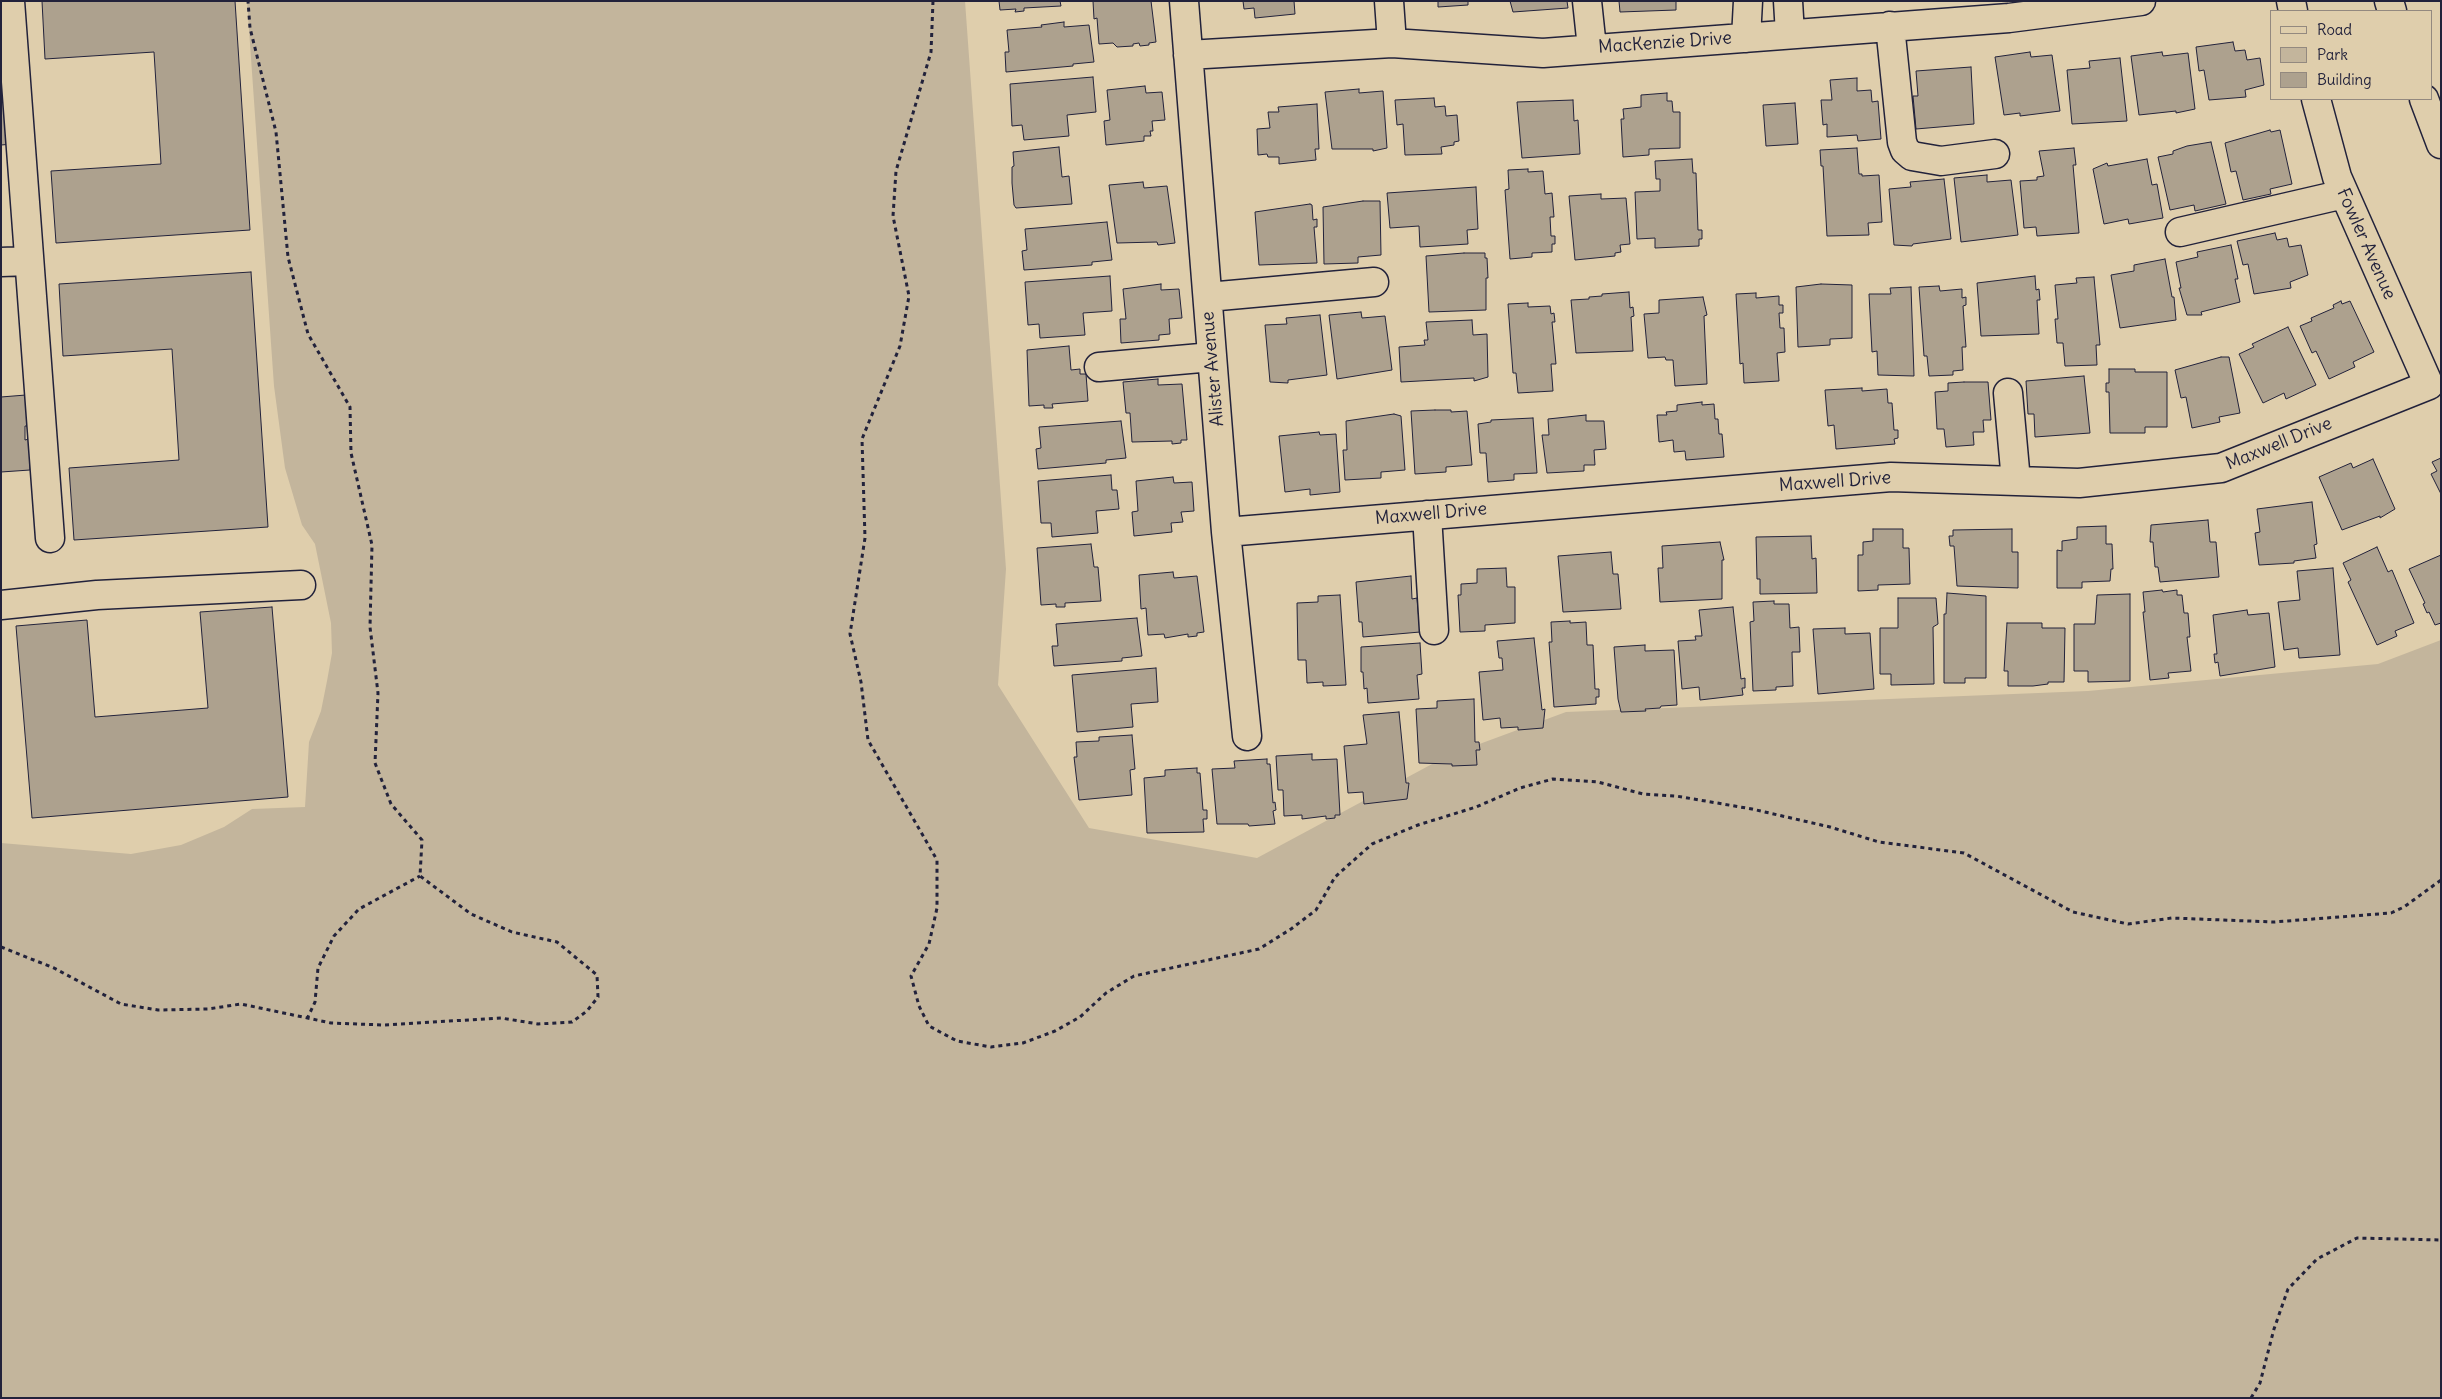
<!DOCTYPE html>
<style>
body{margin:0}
#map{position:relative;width:2442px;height:1399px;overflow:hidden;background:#dfceac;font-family:Delius,sans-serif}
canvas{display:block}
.frame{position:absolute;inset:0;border:2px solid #22223b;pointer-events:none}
.legend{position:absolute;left:2270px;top:10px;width:162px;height:90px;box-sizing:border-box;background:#dfceac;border:1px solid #93897f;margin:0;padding:6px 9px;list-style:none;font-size:15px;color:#22223b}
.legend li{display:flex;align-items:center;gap:10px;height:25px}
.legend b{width:25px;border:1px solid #93897f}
</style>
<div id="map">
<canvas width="2442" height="1399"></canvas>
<div class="frame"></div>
<ul class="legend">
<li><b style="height:6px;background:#dfceac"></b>Road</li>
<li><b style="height:14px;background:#c3b59c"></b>Park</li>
<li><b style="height:14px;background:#ada18e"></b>Building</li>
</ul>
</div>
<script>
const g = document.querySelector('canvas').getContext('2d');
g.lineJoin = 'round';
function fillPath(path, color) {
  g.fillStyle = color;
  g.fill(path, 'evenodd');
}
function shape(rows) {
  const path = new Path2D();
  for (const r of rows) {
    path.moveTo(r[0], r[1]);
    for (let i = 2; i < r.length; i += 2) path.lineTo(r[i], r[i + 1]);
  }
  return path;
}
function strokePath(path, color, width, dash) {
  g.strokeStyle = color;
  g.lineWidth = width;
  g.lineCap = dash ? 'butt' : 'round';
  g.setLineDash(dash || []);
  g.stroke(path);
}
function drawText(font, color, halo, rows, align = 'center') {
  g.font = font + ' Delius,sans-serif';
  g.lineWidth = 5;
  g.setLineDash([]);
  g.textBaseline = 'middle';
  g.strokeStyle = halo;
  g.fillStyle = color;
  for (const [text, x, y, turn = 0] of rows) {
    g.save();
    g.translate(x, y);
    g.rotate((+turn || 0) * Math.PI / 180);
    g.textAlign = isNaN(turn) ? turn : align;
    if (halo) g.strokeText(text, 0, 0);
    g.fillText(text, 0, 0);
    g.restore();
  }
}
const green = shape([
 [247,1,965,1,1006,569,998,685,1089,828,1257,858,1447,756,1566,712,2088,691,2378,664,2441,640,2441,1398,1,1398,1,843,131,854,181,845,224,827,252,809,305,807,309,742,321,711,327,681,332,653,331,623,315,544,302,525,285,468,274,386]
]);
const building = shape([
 [42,1,235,1,250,230,56,243,51,171,161,164,154,52,45,59,42,1],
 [999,1,1060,1,1061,6,1024,8,1024,11,1015,12,1016,9,1000,10,999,1],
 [1093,1,1151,1,1156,42,1149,43,1149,45,1140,46,1139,43,1133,44,1133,46,1117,47,1113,43,1099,44,1097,18,1094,19,1093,1],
 [1243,1,1294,1,1295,14,1255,18,1254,8,1244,9,1243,1],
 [1438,1,1468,1,1468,5,1438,7,1438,1],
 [1510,1,1567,1,1568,8,1513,12,1510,1],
 [1619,1,1676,1,1676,10,1620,12,1619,1],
 [1064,22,1064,27,1089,25,1094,62,1073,64,1073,66,1006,72,1005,52,1009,52,1007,30,1042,27,1041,25,1064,22],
 [2233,42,2235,51,2245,50,2247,60,2260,58,2264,85,2245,90,2246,97,2209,100,2204,70,2199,71,2196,47,2233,42],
 [2030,52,2031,57,2052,55,2060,111,2020,116,2020,113,2004,115,1995,57,2030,52],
 [2162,52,2163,56,2188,53,2195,109,2176,113,2176,111,2139,115,2131,56,2162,52],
 [2120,58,2127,121,2072,124,2067,70,2090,68,2089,61,2120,58],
 [1971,67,1974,124,1916,129,1913,96,1918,96,1916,71,1971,67],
 [1,69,8,69,13,144,1,145,1,69],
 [1093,77,1096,112,1067,115,1069,136,1024,140,1022,125,1012,126,1010,84,1093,77],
 [1857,78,1857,91,1871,90,1872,102,1878,101,1881,139,1858,141,1857,135,1827,137,1827,124,1823,125,1821,100,1832,100,1830,80,1857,78],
 [1145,86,1146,93,1162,92,1165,120,1152,121,1153,131,1150,131,1151,136,1144,136,1144,141,1106,145,1104,121,1110,120,1107,90,1145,86],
 [1359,89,1359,93,1383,91,1387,148,1373,151,1373,149,1332,149,1325,92,1359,89],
 [1667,93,1667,101,1672,101,1673,112,1680,112,1680,148,1649,149,1649,155,1623,157,1621,119,1624,119,1623,109,1641,107,1641,95,1667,93],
 [1434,98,1435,107,1445,106,1446,116,1457,115,1459,141,1454,142,1454,145,1441,147,1442,154,1405,155,1403,124,1397,125,1395,100,1434,98],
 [1573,100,1574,121,1578,120,1580,154,1522,158,1517,102,1573,100],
 [1795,103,1798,144,1766,146,1763,105,1795,103],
 [1317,104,1319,149,1315,149,1316,160,1279,164,1279,157,1268,157,1267,154,1258,155,1257,129,1270,128,1268,112,1279,112,1278,107,1317,104],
 [2270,130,2271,132,2280,130,2292,184,2270,189,2271,194,2243,200,2236,171,2231,172,2225,143,2270,130],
 [2211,142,2226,204,2195,211,2194,205,2170,210,2158,157,2173,154,2173,151,2187,146,2211,142],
 [1059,147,1062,177,1069,176,1072,204,1016,208,1014,205,1012,183,1012,167,1014,166,1013,152,1059,147],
 [1857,148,1859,174,1862,174,1862,176,1879,175,1882,222,1868,223,1869,235,1827,236,1823,166,1821,166,1820,150,1857,148],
 [2074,148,2076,165,2073,165,2079,233,2037,236,2036,227,2024,228,2020,181,2037,180,2037,177,2044,176,2039,151,2074,148],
 [1692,159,1693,173,1696,173,1698,230,1702,230,1702,239,1699,239,1699,246,1655,248,1655,238,1637,239,1635,192,1660,191,1660,179,1656,179,1655,161,1692,159],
 [2147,159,2152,185,2157,184,2163,218,2129,224,2128,219,2104,224,2093,169,2107,163,2108,166,2147,159],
 [1528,169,1528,172,1543,171,1545,194,1552,193,1554,217,1550,217,1551,236,1555,236,1555,244,1552,244,1552,252,1532,253,1532,257,1510,259,1505,190,1509,189,1508,170,1528,169],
 [1987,175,1987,182,2011,180,2018,235,1961,242,1954,178,1987,175],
 [1944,179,1951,239,1913,244,1912,246,1894,245,1889,189,1911,187,1910,182,1944,179],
 [1143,182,1144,188,1167,186,1175,243,1158,245,1157,242,1117,243,1109,185,1143,182],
 [1476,187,1478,229,1467,230,1468,244,1420,247,1419,226,1390,228,1387,193,1476,187],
 [1601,194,1601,199,1626,198,1630,244,1620,245,1621,252,1615,253,1615,256,1575,260,1569,196,1601,194],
 [1363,201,1380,201,1381,255,1358,257,1358,263,1324,264,1323,207,1363,201],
 [1310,204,1312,205,1313,220,1317,219,1317,227,1314,227,1317,263,1259,265,1255,212,1310,204],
 [1107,222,1112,260,1092,262,1092,265,1024,270,1022,251,1027,250,1025,229,1107,222],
 [2275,233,2277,240,2287,238,2289,247,2301,245,2308,275,2290,282,2291,288,2254,294,2248,264,2243,265,2237,241,2275,233],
 [2231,245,2238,279,2235,279,2240,302,2201,312,2202,315,2187,315,2179,288,2181,288,2176,262,2198,257,2197,252,2231,245],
 [1464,253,1485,253,1485,258,1487,258,1488,278,1486,278,1486,310,1429,312,1426,256,1464,253],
 [2165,259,2172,297,2174,297,2176,320,2120,328,2111,275,2134,271,2134,265,2165,259],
 [251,272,268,527,74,540,69,468,179,460,172,349,63,356,59,284,251,272],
 [1110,276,1112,311,1083,313,1085,335,1040,338,1039,324,1028,325,1025,282,1110,276],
 [2035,276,2036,290,2039,289,2040,300,2037,300,2039,334,1981,336,1977,283,2035,276],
 [2094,277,2100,345,2096,345,2097,365,2065,366,2063,343,2057,343,2055,319,2058,319,2055,285,2077,283,2076,278,2094,277],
 [1161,284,1161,290,1179,289,1182,318,1169,319,1170,334,1159,335,1159,340,1121,343,1120,319,1126,319,1123,289,1161,284],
 [1821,284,1852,285,1852,338,1830,339,1830,345,1798,347,1796,287,1821,284],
 [1939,286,1940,291,1962,289,1962,298,1966,297,1966,305,1963,306,1966,347,1962,347,1963,370,1953,371,1953,375,1929,376,1927,356,1924,356,1919,287,1939,286],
 [1911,287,1914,376,1878,375,1877,351,1872,352,1869,294,1891,294,1890,288,1911,287],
 [1629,292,1630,308,1633,307,1634,316,1631,317,1633,351,1576,353,1571,300,1589,299,1589,297,1602,296,1602,294,1629,292],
 [1756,293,1756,298,1779,296,1779,305,1783,305,1783,313,1779,313,1780,328,1784,328,1785,352,1777,353,1779,381,1744,383,1743,363,1740,364,1736,294,1756,293],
 [1703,297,1707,315,1704,316,1707,384,1675,386,1673,360,1666,360,1665,357,1648,358,1644,314,1659,313,1659,300,1703,297],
 [2341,301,2342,304,2350,301,2374,352,2353,362,2355,367,2329,379,2316,351,2312,353,2300,326,2312,321,2311,318,2334,308,2333,305,2341,301],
 [1528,303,1528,307,1550,306,1551,314,1554,313,1555,322,1552,322,1556,364,1551,364,1553,391,1518,393,1516,373,1513,373,1508,304,1528,303],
 [1361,312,1362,318,1385,316,1392,370,1337,379,1329,315,1361,312],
 [1320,315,1327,375,1288,380,1288,383,1270,382,1265,325,1287,324,1286,318,1320,315],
 [1472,320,1473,335,1487,334,1488,377,1474,381,1474,378,1401,382,1399,347,1425,345,1424,340,1428,340,1426,322,1472,320],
 [2288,327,2316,385,2286,399,2284,393,2263,403,2239,354,2254,347,2252,344,2288,327],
 [1069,346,1071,370,1080,369,1080,374,1086,374,1088,401,1052,404,1053,408,1044,408,1044,405,1029,406,1027,350,1069,346],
 [2221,357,2229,357,2240,413,2219,417,2220,422,2192,428,2186,397,2181,398,2175,370,2221,357],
 [2109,369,2135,369,2135,372,2167,372,2167,427,2145,427,2145,433,2110,433,2109,392,2106,392,2106,383,2109,383,2109,369],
 [2084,376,2090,433,2035,437,2034,414,2028,414,2026,381,2084,376],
 [1158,379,1158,385,1182,384,1187,440,1181,440,1181,443,1172,444,1172,441,1132,442,1130,413,1126,413,1123,382,1158,379],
 [1964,382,1988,382,1991,420,1983,420,1984,432,1973,432,1974,445,1946,447,1944,429,1937,429,1935,392,1948,391,1948,383,1964,382],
 [1862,388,1862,391,1887,389,1888,403,1892,403,1894,430,1898,430,1898,438,1894,439,1895,444,1836,449,1834,425,1828,426,1825,390,1862,388],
 [26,395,28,426,25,426,25,440,29,439,30,470,1,472,1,397,26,395],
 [1702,402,1702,405,1714,404,1715,419,1718,419,1719,434,1722,434,1724,457,1686,460,1685,451,1674,452,1673,440,1659,442,1657,415,1667,415,1666,412,1677,411,1677,405,1702,402],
 [1435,410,1451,410,1451,412,1467,411,1472,465,1446,467,1446,472,1415,474,1411,411,1435,410],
 [1394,414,1401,416,1405,470,1381,472,1381,478,1345,480,1343,450,1347,450,1346,421,1394,414],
 [1586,415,1586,421,1604,421,1606,449,1594,450,1595,465,1584,465,1584,471,1547,473,1542,435,1549,435,1548,419,1586,415],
 [1533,418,1537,473,1514,474,1514,480,1488,482,1486,453,1480,453,1478,424,1491,422,1491,420,1533,418],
 [1121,421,1126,458,1106,460,1106,463,1038,469,1036,449,1041,448,1039,427,1121,421],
 [1319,432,1320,435,1336,434,1340,492,1310,495,1310,489,1285,492,1279,436,1319,432],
 [2441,458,2441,494,2431,474,2437,471,2432,462,2441,458],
 [2373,459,2395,509,2380,518,2380,516,2342,530,2319,477,2351,463,2353,468,2373,459],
 [1111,475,1112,490,1117,490,1119,509,1096,511,1098,533,1052,537,1051,523,1041,523,1038,481,1111,475],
 [1173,477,1174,483,1192,482,1194,511,1181,512,1183,522,1171,523,1172,532,1134,536,1132,512,1138,511,1136,481,1173,477],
 [2312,502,2317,544,2314,545,2316,558,2294,561,2294,563,2259,565,2255,533,2260,532,2257,509,2312,502],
 [2208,520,2210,542,2216,542,2219,577,2160,582,2158,567,2155,567,2153,542,2150,542,2151,525,2208,520],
 [2106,526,2106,544,2112,544,2113,569,2111,569,2110,581,2082,582,2082,588,2057,588,2057,550,2062,551,2062,541,2077,539,2077,527,2106,526],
 [1873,529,1903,529,1903,548,1909,548,1910,584,1878,585,1878,590,1858,591,1858,555,1863,555,1863,542,1873,541,1873,529],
 [2012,529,2012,552,2018,552,2018,588,1957,586,1954,546,1950,546,1949,536,1953,536,1953,530,2012,529],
 [1811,536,1812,559,1816,558,1817,593,1760,594,1760,579,1757,579,1756,537,1811,536],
 [1720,542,1724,560,1722,560,1722,599,1660,602,1658,568,1663,568,1662,546,1720,542],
 [1091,544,1094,567,1098,567,1101,601,1065,603,1065,607,1056,607,1056,604,1041,605,1037,548,1091,544],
 [2377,547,2388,572,2392,570,2414,623,2395,631,2397,636,2377,645,2348,582,2351,580,2343,563,2377,547],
 [1611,552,1613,574,1618,574,1621,609,1563,612,1558,556,1611,552],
 [2441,555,2441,623,2435,625,2429,612,2427,613,2423,604,2425,603,2409,569,2441,555],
 [1506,568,1507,587,1515,587,1515,623,1485,625,1485,631,1460,632,1458,595,1461,595,1461,584,1477,583,1477,569,1506,568],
 [2333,568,2340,655,2299,658,2298,648,2284,650,2278,602,2300,600,2297,571,2333,568],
 [1173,572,1174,578,1197,576,1204,632,1197,633,1197,636,1188,637,1188,634,1165,638,1164,634,1148,635,1146,608,1141,609,1139,575,1173,572],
 [1411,576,1412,599,1417,598,1420,632,1363,637,1362,622,1359,622,1356,582,1411,576],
 [2162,590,2163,592,2177,590,2177,595,2182,595,2184,613,2188,613,2190,637,2187,637,2191,671,2168,673,2169,678,2150,680,2143,612,2145,612,2143,592,2162,590],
 [1947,593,1986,596,1986,678,1965,678,1965,683,1944,683,1944,614,1946,614,1947,593],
 [2130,594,2130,681,2088,682,2088,671,2074,671,2074,624,2095,624,2097,595,2130,594],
 [1340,595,1346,685,1323,686,1323,682,1307,683,1306,660,1298,660,1297,603,1318,602,1318,596,1340,595],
 [1898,598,1936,598,1938,624,1933,627,1934,684,1891,685,1891,674,1880,674,1880,628,1898,628,1898,598],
 [1774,601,1774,604,1789,604,1790,628,1799,627,1800,652,1792,652,1793,686,1776,687,1776,690,1753,691,1750,622,1754,621,1753,602,1774,601],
 [272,607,288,797,32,818,16,626,87,620,95,717,208,708,200,612,272,607],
 [1733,607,1741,679,1745,678,1745,688,1742,688,1743,695,1700,700,1699,687,1682,689,1678,641,1696,640,1695,636,1702,636,1699,610,1733,607],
 [2247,610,2248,615,2269,613,2275,667,2220,676,2218,662,2215,663,2214,654,2217,654,2213,615,2247,610],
 [1137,618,1142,656,1122,658,1122,661,1054,666,1052,646,1058,646,1056,624,1137,618],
 [1570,621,1570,623,1586,622,1587,645,1593,645,1595,689,1599,689,1599,697,1596,697,1596,704,1554,707,1549,642,1552,642,1551,622,1570,621],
 [2007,623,2042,623,2042,628,2065,628,2064,682,2048,682,2048,684,2033,686,2008,686,2008,671,2004,671,2007,623],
 [1845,628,1845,634,1870,633,1874,689,1818,694,1813,629,1845,628],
 [1534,638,1542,710,1545,709,1543,728,1518,730,1518,727,1501,728,1500,718,1483,720,1479,672,1503,670,1502,658,1499,658,1497,641,1534,638],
 [1420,643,1422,674,1417,675,1419,699,1368,703,1367,688,1364,689,1363,672,1361,672,1361,647,1420,643],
 [1645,645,1645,651,1674,650,1677,705,1661,706,1660,708,1645,709,1646,711,1621,712,1618,699,1614,647,1645,645],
 [1156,668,1158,702,1131,704,1133,727,1077,732,1072,675,1156,668],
 [1474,699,1475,742,1479,742,1480,750,1476,750,1477,765,1452,766,1452,764,1419,763,1416,709,1437,708,1437,701,1474,699],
 [1399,712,1406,783,1409,783,1407,799,1364,804,1363,792,1348,793,1344,746,1367,744,1363,715,1399,712],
 [1132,735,1135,769,1130,770,1132,795,1079,800,1074,757,1077,757,1076,742,1099,741,1099,737,1132,735],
 [1312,754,1312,760,1337,759,1340,815,1335,815,1335,818,1326,819,1326,816,1302,819,1302,815,1284,816,1283,790,1278,790,1276,756,1312,754],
 [1267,759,1267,764,1270,764,1273,803,1275,802,1276,810,1273,811,1275,824,1249,826,1248,824,1217,824,1212,769,1235,768,1234,761,1267,759],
 [1197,768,1197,773,1200,773,1203,810,1207,810,1207,819,1203,819,1204,832,1147,833,1144,778,1165,776,1165,770,1197,768]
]);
const path = shape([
 [933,1,931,52,896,171,893,216,909,296,900,346,862,439,865,538,850,634,861,682,868,740,937,860,937,908,929,944,911,976,919,1006,929,1026,957,1041,991,1047,1023,1043,1055,1031,1080,1017,1106,993,1134,976,1259,949,1291,929,1316,910,1335,877,1372,844,1418,825,1476,807,1520,788,1553,779,1598,782,1643,794,1676,796,1752,809,1830,827,1879,842,1964,853,2073,912,2128,924,2172,918,2274,922,2391,913,2404,907,2441,880],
 [1,947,54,968,121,1004,158,1010,208,1009,241,1004,331,1023,383,1025,501,1018,538,1024,572,1022,587,1011,598,997,597,975,557,942,512,932,471,914,420,876,422,840,391,804,375,763,378,693,370,627,372,545,351,453,350,407,308,334,288,257,276,132,250,28,248,1],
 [307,1019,315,1002,318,968,334,936,359,909,420,876],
 [2251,1398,2260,1383,2274,1329,2288,1289,2317,1259,2357,1238,2441,1240]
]);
const minor = shape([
 [10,1,50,538],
 [1184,1,1226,532,1247,736],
 [1389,1,1392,43],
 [1587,1,1592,48],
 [1788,1,1790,34],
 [2291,1,2293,11],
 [1890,26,1902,142,1905,150,1912,156,1941,161,1995,154],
 [1746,38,1748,1],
 [1188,55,1392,43,1543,53,2009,18,2141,1],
 [2180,232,2344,194],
 [1,262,29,261],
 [1208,297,1374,282],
 [1099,367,1212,357],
 [2008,393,2016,481],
 [1427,515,1434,630],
 [1226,532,1891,477,2079,483,2221,468,2429,385,2337,177,2316,99],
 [1,605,97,595,301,585]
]);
const major = shape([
 [2389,1,2392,11],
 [2424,99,2441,144]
]);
const streetNames = [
 ["MacKenzie Drive",1665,43,-4],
 ["Fowler Avenue",2366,244,66],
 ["Alister Avenue",1213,369,-95],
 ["Maxwell Drive",2279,444,-22],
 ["Maxwell Drive",1835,482,-4],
 ["Maxwell Drive",1431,514,-5]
];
fillPath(green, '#c3b59c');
fillPath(building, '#ada18e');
strokePath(building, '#22223b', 1);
strokePath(minor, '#22223b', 31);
strokePath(major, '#22223b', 31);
strokePath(path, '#22223b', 3, [4, 4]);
strokePath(minor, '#dfceac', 28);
strokePath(major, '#dfceac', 28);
drawText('18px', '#22223b', '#dfceac', streetNames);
</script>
